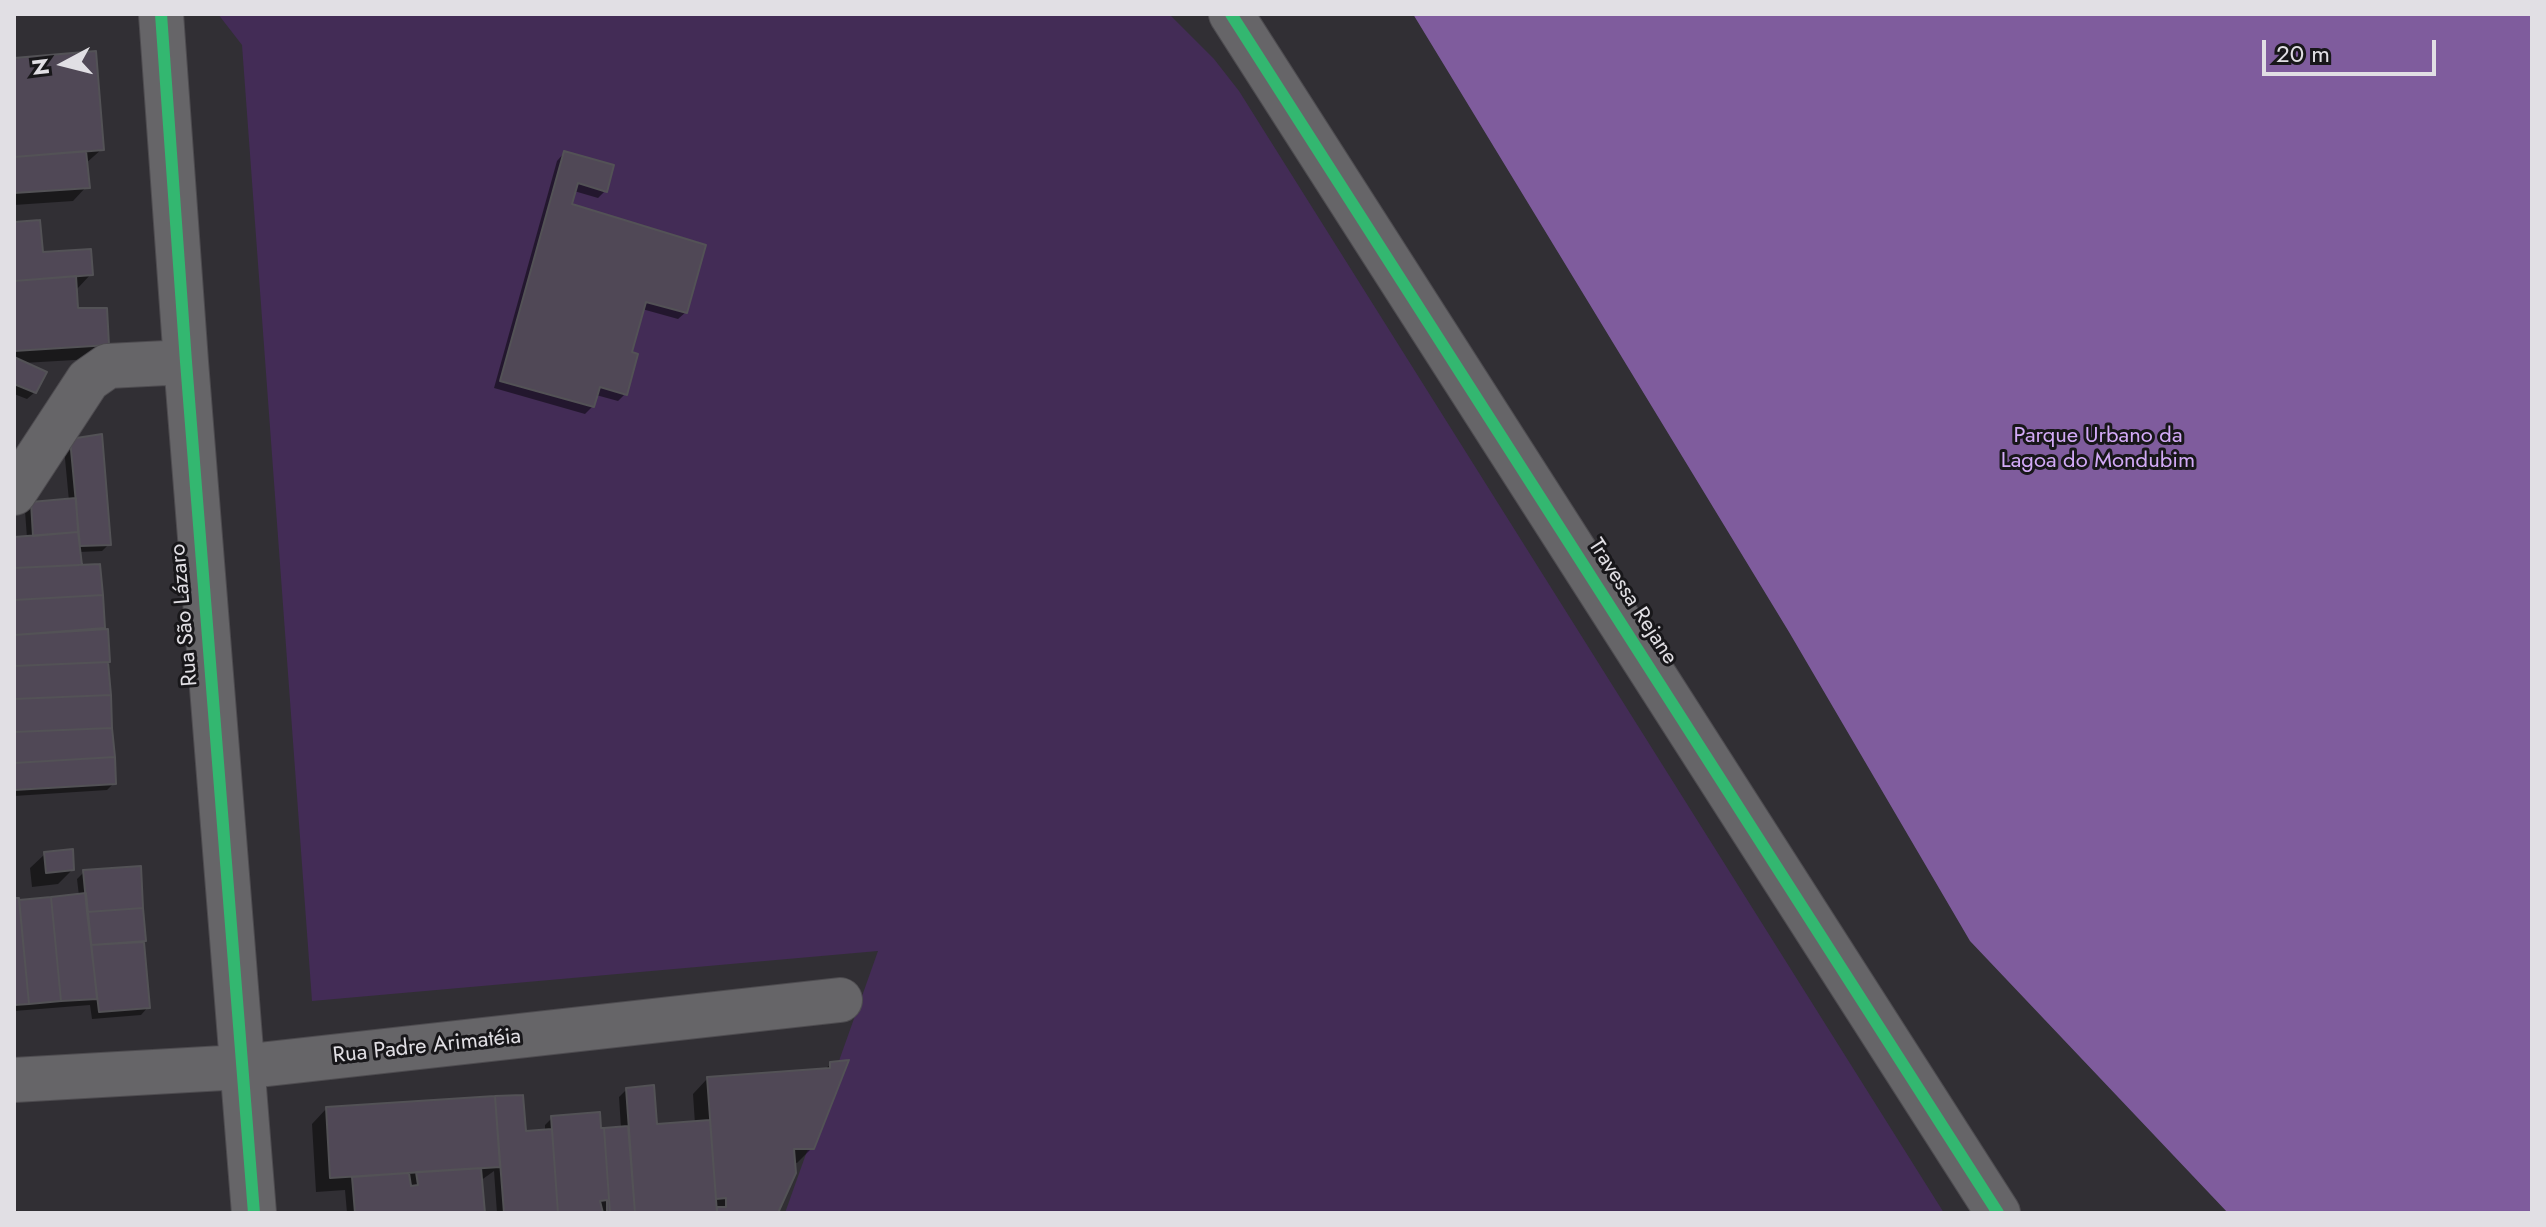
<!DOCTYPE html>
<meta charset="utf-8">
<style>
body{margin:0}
#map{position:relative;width:2546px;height:1227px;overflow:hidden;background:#312f34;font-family:Jost,sans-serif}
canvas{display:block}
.frame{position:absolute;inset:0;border:16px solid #e1dfe4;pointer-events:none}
.north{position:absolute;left:24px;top:24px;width:80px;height:80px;-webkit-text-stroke:6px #18171a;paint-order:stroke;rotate:263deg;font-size:22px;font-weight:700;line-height:32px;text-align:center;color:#e1dfe4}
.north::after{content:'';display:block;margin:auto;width:28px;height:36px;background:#e1dfe4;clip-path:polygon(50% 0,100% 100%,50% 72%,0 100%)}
.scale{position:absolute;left:2262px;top:40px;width:174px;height:36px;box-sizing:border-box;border:4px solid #e1dfe4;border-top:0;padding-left:10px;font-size:24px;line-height:28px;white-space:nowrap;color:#e1dfe4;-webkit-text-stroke:6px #18171a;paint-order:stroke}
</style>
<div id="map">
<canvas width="2546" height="1227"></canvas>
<div class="frame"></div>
<div class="north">N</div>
<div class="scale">20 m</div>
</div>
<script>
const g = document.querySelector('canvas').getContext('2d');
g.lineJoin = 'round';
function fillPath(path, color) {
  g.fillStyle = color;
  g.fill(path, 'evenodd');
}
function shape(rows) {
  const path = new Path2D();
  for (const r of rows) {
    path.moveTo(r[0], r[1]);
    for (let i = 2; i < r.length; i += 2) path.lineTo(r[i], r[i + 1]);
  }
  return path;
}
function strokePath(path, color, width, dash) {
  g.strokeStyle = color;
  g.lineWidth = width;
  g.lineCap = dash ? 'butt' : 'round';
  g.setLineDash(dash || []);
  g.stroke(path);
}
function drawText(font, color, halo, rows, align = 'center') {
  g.font = font + ' Jost,sans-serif';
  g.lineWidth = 6;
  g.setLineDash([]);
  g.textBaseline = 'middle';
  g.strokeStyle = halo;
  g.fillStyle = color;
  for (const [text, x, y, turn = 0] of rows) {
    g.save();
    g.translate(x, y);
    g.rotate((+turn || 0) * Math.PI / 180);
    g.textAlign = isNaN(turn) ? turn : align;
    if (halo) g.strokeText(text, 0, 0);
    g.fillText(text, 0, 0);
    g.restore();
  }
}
const green = shape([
 [218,14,1169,14,1214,59,1239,91,1944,1213,785,1213,878,951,312,1001,242,45]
]);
const water = shape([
 [1413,14,2532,14,2532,1213,2228,1213,1970,941,1789,632]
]);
const shadow = shape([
 [14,60,102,149,85,164,87,186,73,201,14,205],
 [564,153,605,191,598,198,574,191,570,205,686,312,678,319,642,309,630,353,625,394,618,401,596,395,593,406,585,414,494,388,557,161],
 [14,224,41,254,91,274,77,289,76,310,107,344,92,359,23,363,35,392,27,399,14,394],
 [71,441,109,544,102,551,79,552,80,567,98,566,114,783,107,790,14,796,14,539,27,538,25,511,32,504,69,501,64,448],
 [45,854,72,870,58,884,32,887,30,868],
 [139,868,148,1007,141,1015,92,1019,90,1005,14,1011,14,901,79,896,77,879,84,872],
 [846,1062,813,1147,797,1163,793,1163,776,1213,497,1213,494,1171,480,1181,483,1213,347,1213,345,1190,316,1192,312,1124,326,1109,493,1101,496,1098,524,1134,545,1132,545,1125,552,1118,600,1130,621,1128,619,1097,626,1090,655,1126,695,1124,693,1094,707,1079,824,1070,831,1064]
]);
const building = shape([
 [96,51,104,150,14,157,14,58,96,51],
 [86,151,90,188,14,193,14,157,86,151],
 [564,151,614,165,607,192,578,183,572,204,706,245,687,313,646,302,632,352,638,354,627,395,600,387,594,407,500,381,564,151],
 [40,220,43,252,91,249,93,275,14,281,14,222,40,220],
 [76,276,78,308,107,308,109,345,14,351,14,281,76,276],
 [14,357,47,372,36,393,14,384,14,357],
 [102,434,111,545,80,546,70,439,102,434],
 [76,498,78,532,33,536,31,502,76,498],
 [78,532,82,565,14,568,14,537,78,532],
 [100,564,103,595,14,600,14,568,100,564],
 [103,595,105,628,14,635,14,600,103,595],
 [108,629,110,662,14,666,14,635,108,629],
 [108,662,111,695,14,699,14,666,108,662],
 [111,695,112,728,14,732,14,699,111,695],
 [112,728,115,757,14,763,14,732,112,728],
 [115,757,116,784,14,790,14,763,115,757],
 [73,849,74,870,46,873,44,852,73,849],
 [141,866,143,908,87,912,83,870,141,866],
 [86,893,97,999,61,1001,51,897,86,893],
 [51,897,61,1001,29,1004,19,900,51,897],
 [14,898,19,898,29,1004,14,1005,14,898],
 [143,908,146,941,91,945,87,912,143,908],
 [144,942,150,1008,99,1012,91,945,144,942],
 [849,1060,814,1149,794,1149,796,1173,778,1213,717,1213,717,1207,726,1207,726,1198,716,1199,707,1077,830,1068,830,1062,849,1060],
 [654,1085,657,1124,710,1120,717,1213,635,1213,626,1088,654,1085],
 [523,1095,526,1131,552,1129,558,1213,504,1213,495,1096,523,1095],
 [495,1096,500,1167,330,1178,326,1107,495,1096],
 [600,1112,601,1128,604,1128,610,1213,607,1213,607,1200,600,1201,603,1213,558,1213,551,1116,600,1112],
 [628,1126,635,1213,610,1213,604,1128,628,1126],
 [481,1168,485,1213,355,1213,352,1177,409,1173,411,1186,418,1185,416,1172,481,1168]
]);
const minor = shape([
 [161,14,186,362,254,1213],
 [1231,14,1998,1213],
 [14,493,88,380,108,366,186,362],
 [14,1080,241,1067,840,1000]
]);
const cycleway = shape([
 [161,14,186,362,254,1213],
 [1231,14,1998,1213]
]);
const parkNames = [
 ["Parque Urbano da",2098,437],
 ["Lagoa do Mondubim",2098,462]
];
const streetNames = [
 ["Travessa Rejane",1632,602,57],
 ["Rua São Lázaro",185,615,-95],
 ["Rua Padre Arimatéia",427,1047,-6]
];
fillPath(green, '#432c56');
fillPath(water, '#7f5c9d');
fillPath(shadow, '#0007');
fillPath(building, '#504856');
strokePath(building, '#535256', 2);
strokePath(minor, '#4e4c50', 46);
strokePath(minor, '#666568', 44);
strokePath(cycleway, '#33b770', 12);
drawText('22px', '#d3aaf7', '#18171a', parkNames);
drawText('22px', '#e1dfe4', '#18171a', streetNames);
</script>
